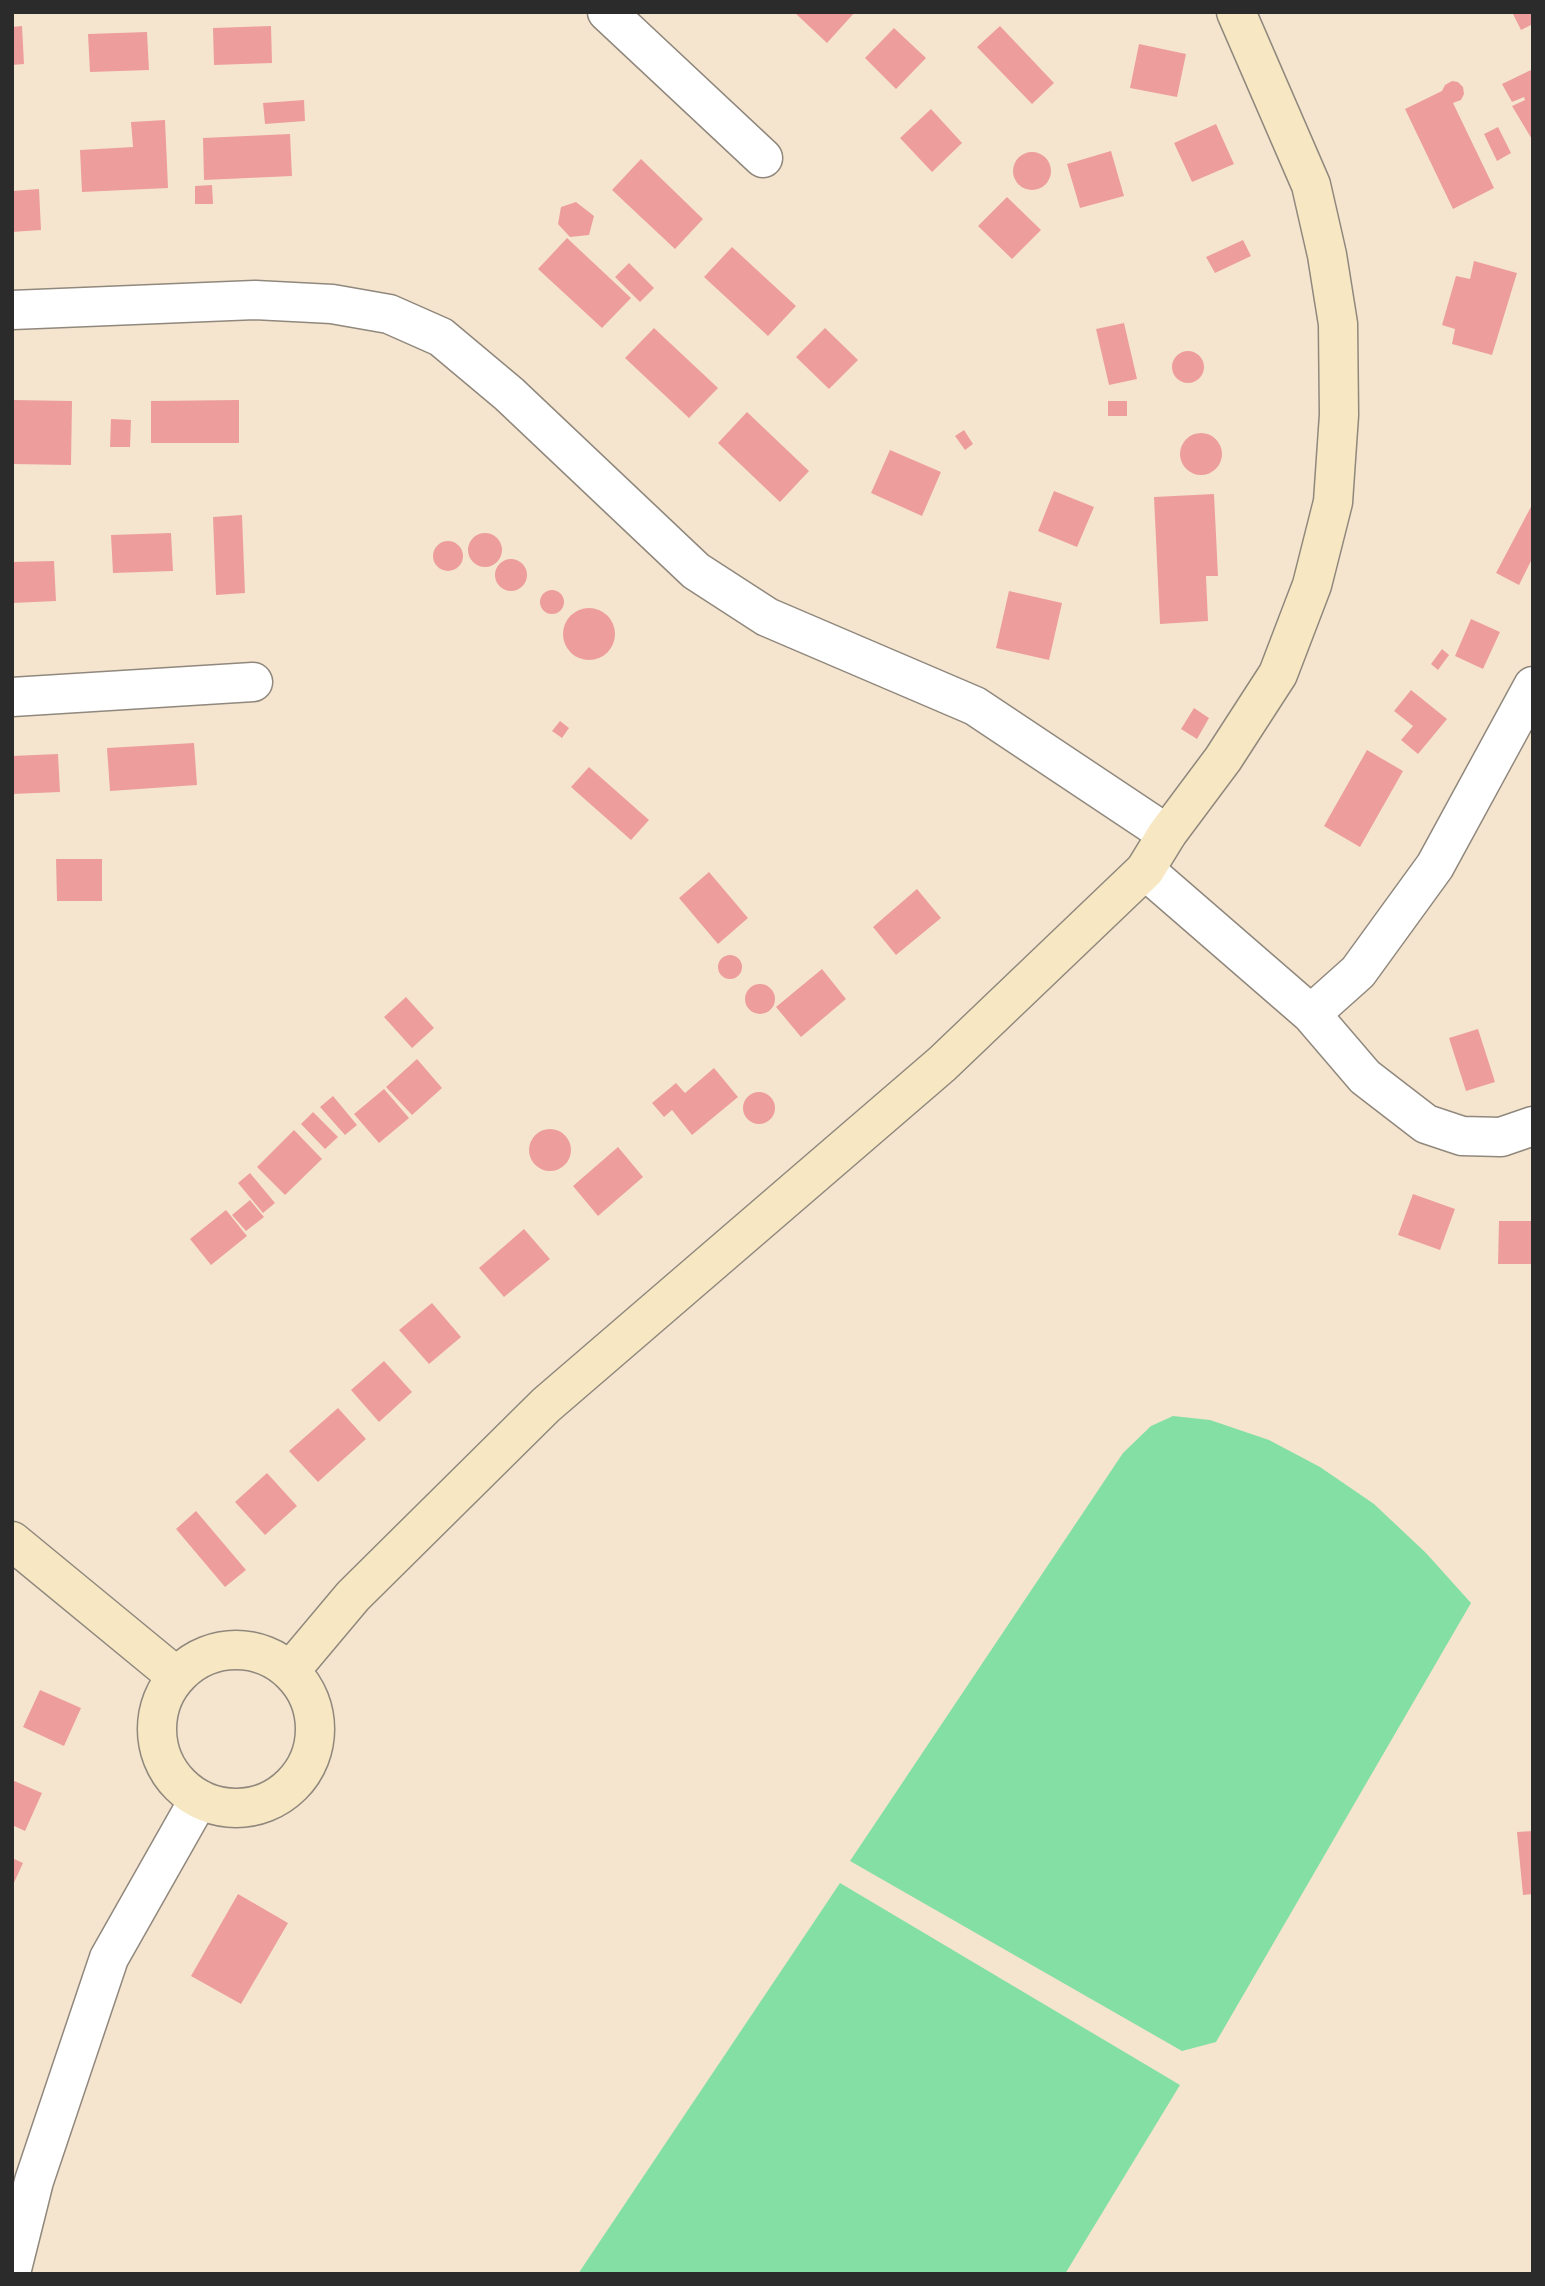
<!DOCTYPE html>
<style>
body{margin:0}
#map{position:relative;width:1545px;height:2286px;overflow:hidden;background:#f5e5cf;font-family:Alegreya,serif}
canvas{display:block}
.frame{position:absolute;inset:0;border:14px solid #2b2b2b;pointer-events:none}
</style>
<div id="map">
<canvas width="1545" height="2286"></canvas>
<div class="frame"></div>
</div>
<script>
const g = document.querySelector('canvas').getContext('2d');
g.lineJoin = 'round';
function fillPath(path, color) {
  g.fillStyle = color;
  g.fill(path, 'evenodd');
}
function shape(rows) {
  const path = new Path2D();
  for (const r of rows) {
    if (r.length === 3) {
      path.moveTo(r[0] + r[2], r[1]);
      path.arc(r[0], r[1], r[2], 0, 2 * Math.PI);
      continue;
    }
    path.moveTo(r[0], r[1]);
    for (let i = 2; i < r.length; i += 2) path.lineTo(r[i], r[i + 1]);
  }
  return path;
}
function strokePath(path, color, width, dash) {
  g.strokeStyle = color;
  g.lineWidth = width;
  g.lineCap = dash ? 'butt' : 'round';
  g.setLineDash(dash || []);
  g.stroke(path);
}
const green = shape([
 [1173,1416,1210,1420,1269,1440,1320,1467,1374,1504,1426,1553,1471,1603,1216,2042,1182,2051,850,1861,1123,1453,1151,1426],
 [840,1883,1180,2085,1065,2274,578,2274]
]);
const building = shape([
 [794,12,855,12,827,43],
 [1512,12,1533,12,1533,24,1521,30],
 [22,26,24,64,12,65,12,27],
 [271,26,272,63,214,65,213,28],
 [1000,26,1054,83,1032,104,977,47],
 [894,28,926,58,896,89,865,58],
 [147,32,149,70,90,72,88,34],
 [1139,44,1186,54,1177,97,1130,88],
 [1533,69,1533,141,1512,106,1525,100,1524,97,1512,102,1502,84],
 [1452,81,1458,82,1463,87,1464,94,1461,100,1453,103,1494,188,1453,209,1405,109,1442,91,1445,85],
 [304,100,305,121,265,124,263,103],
 [931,109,962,143,932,172,900,138],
 [165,120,168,188,82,192,80,150,133,147,131,122],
 [1216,124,1234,164,1192,182,1174,143],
 [1498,127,1511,153,1497,161,1484,134],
 [290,134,292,176,204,180,203,138],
 [1111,151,1124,196,1080,208,1067,164],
 [1032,171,19],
 [641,159,703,219,675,249,612,190],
 [212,185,213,204,195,204,195,186],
 [39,189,41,230,12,232,12,191],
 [1007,197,1041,230,1012,259,978,226],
 [576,202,594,216,589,235,570,237,558,224,561,207],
 [567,238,631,298,602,328,538,269],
 [1243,240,1251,256,1215,273,1206,257],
 [732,247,796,306,768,336,704,277],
 [1474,261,1517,273,1492,355,1452,344,1455,329,1442,325,1456,276,1470,279],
 [629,263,654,288,640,302,615,277],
 [1124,323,1137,379,1109,385,1096,329],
 [654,328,718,388,689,418,625,358],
 [825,328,858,360,829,389,796,357],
 [1188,367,16],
 [12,400,72,401,71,465,12,464],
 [239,400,239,443,151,443,151,401],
 [1108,401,1127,401,1127,416,1108,416],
 [747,412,809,471,780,502,718,443],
 [111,419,131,420,130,447,110,447],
 [964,430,973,444,965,450,955,436],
 [1201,454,21],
 [890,450,941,472,922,516,871,493],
 [1054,491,1094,507,1077,547,1038,531],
 [1214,494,1218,576,1206,576,1208,621,1160,624,1154,497],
 [1533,503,1533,557,1519,585,1496,573],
 [242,515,245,593,216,595,213,517],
 [485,550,17],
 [171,533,173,571,113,573,111,535],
 [448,556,15],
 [511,575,16],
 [54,561,56,601,12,603,12,562],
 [552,602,12],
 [1009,591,1062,603,1049,660,996,648],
 [589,634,26],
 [1471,619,1500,632,1483,669,1455,656],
 [1442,649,1449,655,1438,670,1431,664],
 [1411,690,1447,719,1418,754,1401,740,1413,726,1394,711],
 [1194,708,1209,718,1197,739,1181,729],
 [560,721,569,728,562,738,552,731],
 [194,743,197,785,110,791,107,748],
 [1367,750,1403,771,1360,847,1324,826],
 [58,754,60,792,12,794,12,756],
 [589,767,649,820,631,840,571,787],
 [56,859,102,859,102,901,57,901],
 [709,872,748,918,718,944,679,898],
 [917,889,941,918,896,955,873,927],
 [730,967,12],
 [822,969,846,999,801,1037,776,1007],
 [760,999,15],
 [406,997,434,1028,412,1048,384,1017],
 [1478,1029,1495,1082,1466,1091,1449,1038],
 [417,1059,442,1088,412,1115,386,1087],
 [714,1068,738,1097,692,1135,672,1110,664,1117,652,1103,676,1083,685,1093],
 [384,1089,409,1118,379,1143,354,1114],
 [759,1108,16],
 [333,1096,357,1125,345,1135,320,1107],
 [313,1112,338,1137,325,1149,301,1124],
 [550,1150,21],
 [294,1130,322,1159,285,1195,257,1167],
 [618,1147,643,1177,598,1216,573,1186],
 [250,1173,275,1203,263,1213,238,1183],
 [1413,1194,1455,1209,1440,1250,1398,1235],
 [250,1200,264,1217,246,1231,232,1215],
 [226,1210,247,1236,211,1265,190,1239],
 [1499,1221,1533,1221,1533,1264,1498,1264],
 [524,1229,550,1259,504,1297,479,1268],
 [432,1303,461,1337,429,1364,399,1330],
 [384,1361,412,1392,379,1422,351,1390],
 [338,1408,366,1439,318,1482,289,1451],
 [267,1473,297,1506,265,1535,235,1502],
 [196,1511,246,1570,225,1587,176,1529],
 [40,1690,81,1708,64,1746,23,1727],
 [12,1780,42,1793,25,1831,12,1825],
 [1533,1831,1533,1894,1523,1895,1517,1832],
 [12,1858,23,1863,12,1887],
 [238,1894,288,1923,241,2004,191,1976]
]);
const street = shape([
 [607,12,763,158],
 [12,310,255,300,332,304,389,314,441,337,509,394,696,571,767,617,975,706,1167,834],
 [12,697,253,682],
 [1145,870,1311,1014,1365,1077,1426,1124,1462,1136,1501,1137,1533,1126],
 [1311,1014,1358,972,1435,866,1533,686],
 [12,2269,34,2181,109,1958,199,1799]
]);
const secondary = shape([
 [12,1541,176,1676],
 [236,1729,79],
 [290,1671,353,1596,546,1405,942,1064,1145,870,1167,834,1223,759,1278,674,1312,585,1333,502,1339,415,1338,324,1327,255,1311,185,1236,12]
]);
fillPath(green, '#84dfa5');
fillPath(building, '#ed9e9c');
strokePath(street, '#90887d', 41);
strokePath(secondary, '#90887d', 41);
strokePath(street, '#fff', 38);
strokePath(secondary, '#f7e8c3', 38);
</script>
